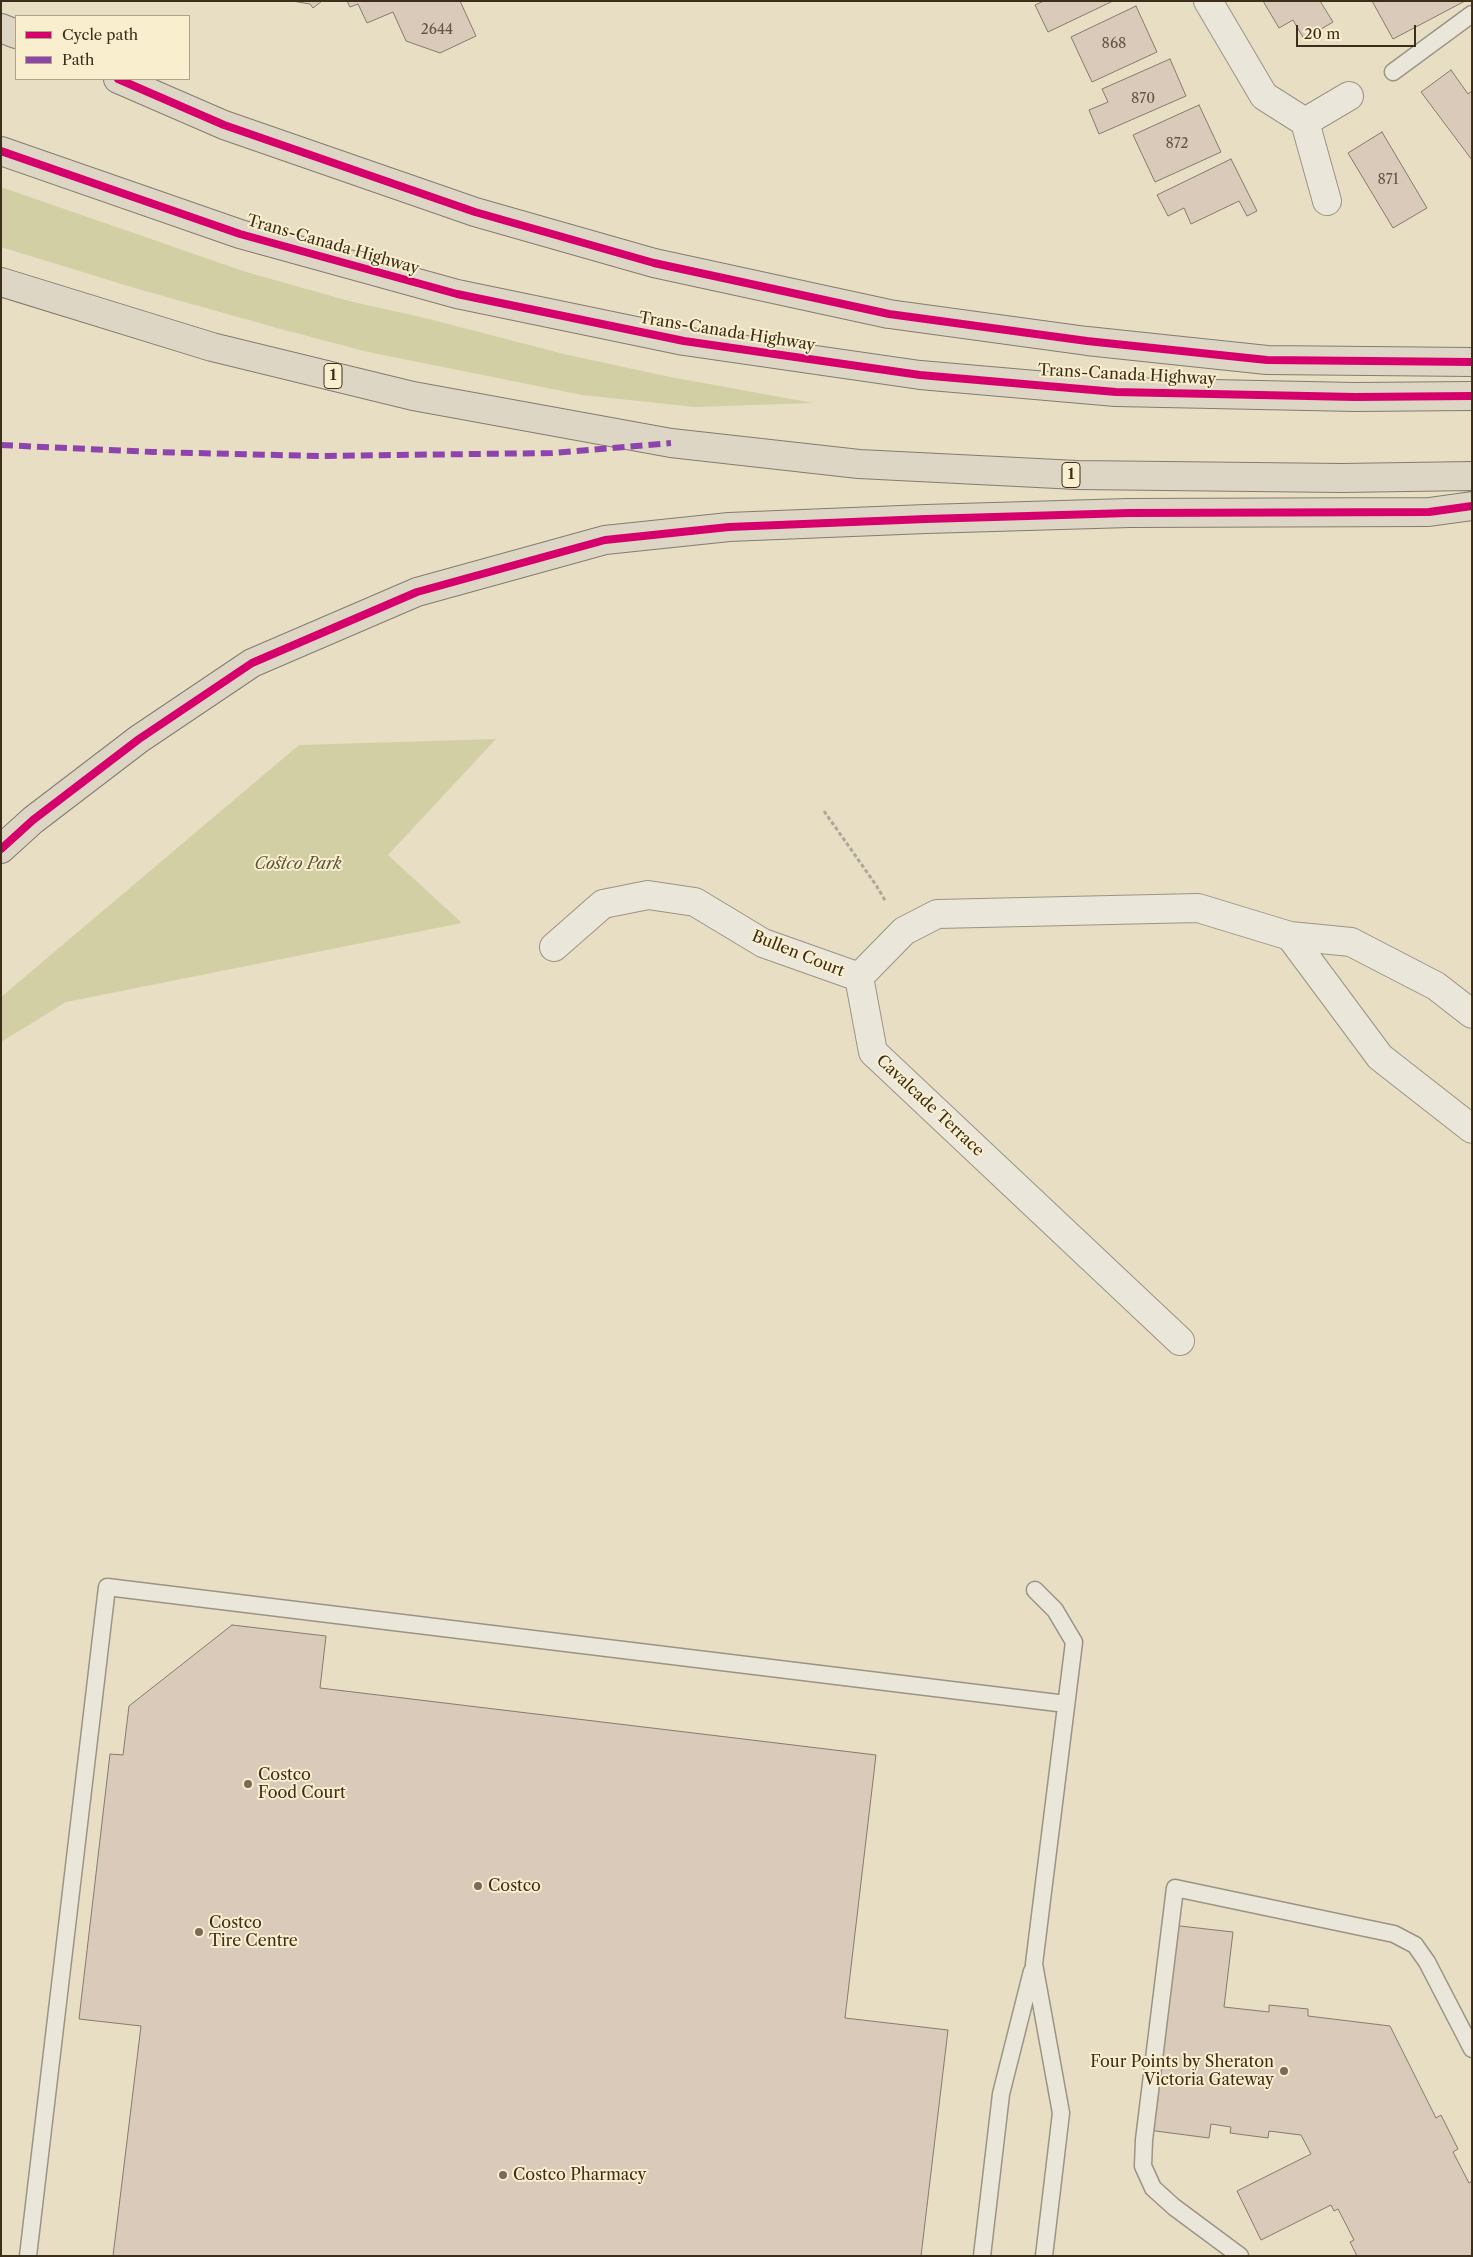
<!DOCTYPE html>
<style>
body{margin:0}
#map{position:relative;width:1473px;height:2257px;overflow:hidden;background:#e7dec4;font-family:"Libre Caslon Text",serif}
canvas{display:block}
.frame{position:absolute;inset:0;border:2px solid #3d2e1a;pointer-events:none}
.legend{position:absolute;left:15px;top:15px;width:175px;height:65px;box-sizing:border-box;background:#f9efcf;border:1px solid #aea287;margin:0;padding:6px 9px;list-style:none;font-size:15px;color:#3d2e1a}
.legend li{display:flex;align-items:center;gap:10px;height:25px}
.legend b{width:25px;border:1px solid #aea287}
.scale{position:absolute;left:1296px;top:25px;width:120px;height:22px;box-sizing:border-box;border:2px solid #3d2e1a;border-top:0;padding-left:6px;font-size:15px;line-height:18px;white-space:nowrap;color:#3d2e1a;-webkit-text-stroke:4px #f9efcf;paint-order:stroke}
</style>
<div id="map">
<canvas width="1473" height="2257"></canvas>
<div class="frame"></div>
<ul class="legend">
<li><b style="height:6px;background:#d6006c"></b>Cycle path</li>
<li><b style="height:6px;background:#8e44ad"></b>Path</li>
</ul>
<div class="scale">20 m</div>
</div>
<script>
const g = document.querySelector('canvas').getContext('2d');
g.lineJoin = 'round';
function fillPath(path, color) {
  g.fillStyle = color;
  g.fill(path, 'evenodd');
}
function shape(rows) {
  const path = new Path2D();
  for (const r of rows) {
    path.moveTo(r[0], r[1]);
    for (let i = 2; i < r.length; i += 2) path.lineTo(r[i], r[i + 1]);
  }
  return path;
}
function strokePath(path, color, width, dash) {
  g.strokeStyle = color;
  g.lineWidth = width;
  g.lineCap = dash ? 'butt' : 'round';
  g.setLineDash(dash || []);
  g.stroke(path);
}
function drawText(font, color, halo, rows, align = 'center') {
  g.font = font + ' "Libre Caslon Text",serif';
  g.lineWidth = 4;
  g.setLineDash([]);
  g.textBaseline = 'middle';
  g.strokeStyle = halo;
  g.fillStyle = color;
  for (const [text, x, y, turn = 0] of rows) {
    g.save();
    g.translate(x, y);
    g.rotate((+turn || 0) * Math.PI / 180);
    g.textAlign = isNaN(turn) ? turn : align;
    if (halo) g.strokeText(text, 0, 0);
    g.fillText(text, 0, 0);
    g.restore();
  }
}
const green = shape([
 [1,187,246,272,349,301,425,318,564,354,665,376,813,403,695,407,582,395,368,352,277,328,138,289,1,247],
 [496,739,388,855,462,923,66,1002,1,1042,1,997,299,745]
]);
const building = shape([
 [292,1,322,1,313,8,310,4,292,1],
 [347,1,460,1,476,36,440,53,406,41,393,12,367,23,358,4,350,7,347,1],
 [1044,1,1113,1,1048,32,1035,5,1044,1],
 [1263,1,1320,1,1333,22,1304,39,1293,20,1279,28,1263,1],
 [1372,1,1465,1,1393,39,1372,1],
 [1136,6,1157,52,1092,82,1071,37,1136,6],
 [1170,59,1186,96,1099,134,1089,110,1108,102,1102,89,1170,59],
 [1451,70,1468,94,1472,91,1472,160,1421,92,1451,70],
 [1199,105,1221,152,1155,182,1133,135,1199,105],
 [1382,132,1427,208,1393,228,1348,153,1382,132],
 [1231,159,1257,211,1247,216,1239,201,1191,224,1184,208,1168,216,1157,195,1231,159],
 [232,1625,326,1636,320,1688,876,1755,845,2018,948,2030,921,2256,113,2256,141,2026,79,2019,110,1754,123,1755,129,1706,232,1625],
 [1171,1925,1233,1932,1224,2007,1269,2012,1269,2005,1308,2009,1308,2016,1390,2026,1436,2118,1441,2115,1458,2149,1453,2152,1469,2183,1472,2181,1472,2256,1357,2256,1350,2242,1354,2240,1338,2209,1334,2211,1331,2205,1261,2240,1237,2191,1311,2154,1301,2135,1269,2131,1268,2138,1230,2133,1231,2127,1211,2124,1209,2138,1148,2130,1171,1925]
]);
const path = shape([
 [824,811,876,885,886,902]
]);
const service = shape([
 [1393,72,1472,14],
 [1035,1590,1055,1610,1074,1642,1034,1964,1061,2113,1044,2256],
 [28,2256,107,1587,1066,1704],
 [982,2256,1001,2094,1032,1971],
 [1240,2256,1174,2207,1153,2188,1143,2166,1144,2140,1175,1888,1394,1934,1415,1945,1427,1962,1472,2049]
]);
const minor = shape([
 [1208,1,1264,96,1305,122,1327,201],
 [1305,122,1349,96],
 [1290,936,1380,1057,1472,1129],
 [554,947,603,904,648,895,695,902,763,943,859,977],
 [859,977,904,931,937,914,1198,908,1290,936,1351,942,1436,986,1472,1014],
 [859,977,873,1052,1180,1341]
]);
const motorway = shape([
 [1,28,16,34],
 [118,79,224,125,475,212,654,263,889,314,1087,341,1267,360,1472,362],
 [1,151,240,234,457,294,684,341,920,375,1116,392,1355,397,1472,396],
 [1,282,212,347,413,396,671,443,859,464,1077,475,1342,478,1472,476],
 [1,849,33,820,139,739,252,663,417,592,605,540,729,527,926,519,1129,513,1429,512,1472,506]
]);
const quiet = shape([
 [1,445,153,452,319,456,552,453,671,443]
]);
const cycleway = shape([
 [118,79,224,125,475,212,654,263,889,314,1087,341,1267,360,1472,362],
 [1,151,240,234,457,294,684,341,920,375,1116,392,1355,397,1472,396],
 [1,849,33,820,139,739,252,663,417,592,605,540,729,527,926,519,1129,513,1429,512,1472,506]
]);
const markers = [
 [248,1784,5,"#786c56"],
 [478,1886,5,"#786c56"],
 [199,1932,5,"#786c56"],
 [1284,2071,5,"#786c56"],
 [503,2175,5,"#786c56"]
];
const numberNames = [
 ["2644",437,30],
 ["868",1114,44],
 ["870",1143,99],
 ["872",1177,144],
 ["871",1388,180]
];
const shields = [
 [333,376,18],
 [1071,475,18]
];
const shieldNames = [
 ["1",333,376],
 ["1",1071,475]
];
const streetNames = [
 ["Trans-Canada Highway",333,245,16],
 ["Trans-Canada Highway",727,332,9],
 ["Trans-Canada Highway",1127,375,3],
 ["Bullen Court",798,954,22],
 ["Cavalcade Terrace",930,1106,43]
];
const parkNames = [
 ["Costco Park",298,864]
];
const poiNames = [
 ["Costco",258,1775],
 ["Food Court",258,1793],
 ["Costco",488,1886],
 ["Costco",209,1923],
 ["Tire Centre",209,1941],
 ["Four Points by Sheraton",1274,2062,"right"],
 ["Victoria Gateway",1274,2080,"right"],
 ["Costco Pharmacy",513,2175]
];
fillPath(green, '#d3cfa4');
fillPath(building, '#d9cab9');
strokePath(building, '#837c6d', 1);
strokePath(service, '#9b9484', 19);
strokePath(minor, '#9b9484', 30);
strokePath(motorway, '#837c6d', 30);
strokePath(path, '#aca79b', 3, [4, 2.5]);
strokePath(service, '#eae6d9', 16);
strokePath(minor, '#eae6d9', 28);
strokePath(motorway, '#ded6c4', 28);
strokePath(quiet, '#8e44ad', 6, [12, 6]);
strokePath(cycleway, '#d6006c', 8);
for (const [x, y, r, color] of markers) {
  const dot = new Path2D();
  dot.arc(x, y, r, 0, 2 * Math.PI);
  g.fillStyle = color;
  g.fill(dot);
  strokePath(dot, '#f9efcf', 2);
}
drawText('14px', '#655642', null, numberNames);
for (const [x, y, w] of shields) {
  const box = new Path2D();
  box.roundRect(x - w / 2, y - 12.5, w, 25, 4);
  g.fillStyle = '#f9efcf';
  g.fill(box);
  strokePath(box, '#3d2e1a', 1);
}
drawText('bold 15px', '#3d2e1a', null, shieldNames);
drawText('16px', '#3d2e1a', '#f9efcf', streetNames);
drawText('italic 16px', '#5e5336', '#f9efcf', parkNames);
drawText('16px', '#3d2e1a', '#f9efcf', poiNames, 'left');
</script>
